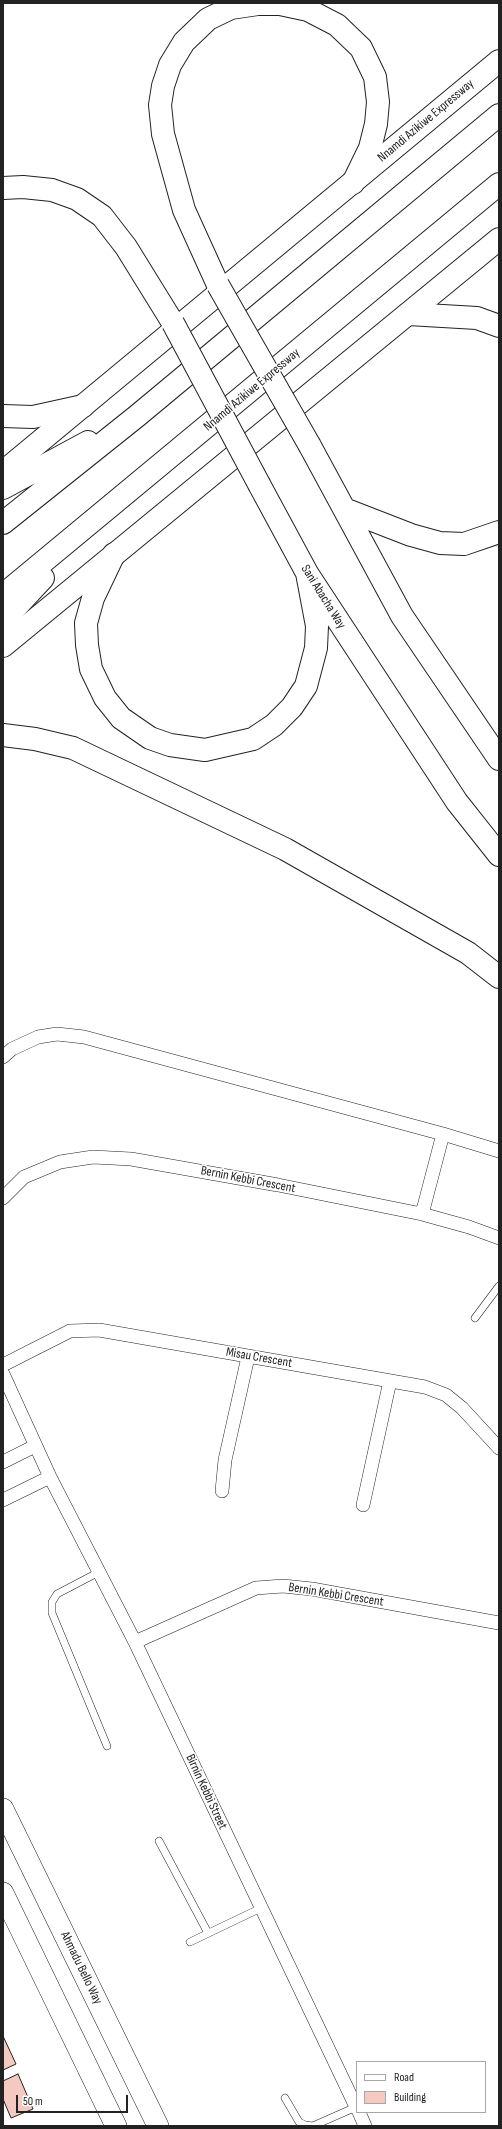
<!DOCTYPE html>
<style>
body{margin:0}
#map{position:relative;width:502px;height:2129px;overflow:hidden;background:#fff;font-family:"Sofia Sans Condensed",sans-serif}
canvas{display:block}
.frame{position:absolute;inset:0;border:4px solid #222;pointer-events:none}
.legend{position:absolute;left:356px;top:2061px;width:130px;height:52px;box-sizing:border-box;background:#fff;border:1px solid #a7a7a7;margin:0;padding:5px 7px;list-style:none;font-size:12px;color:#222}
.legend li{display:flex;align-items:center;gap:8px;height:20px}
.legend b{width:20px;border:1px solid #a7a7a7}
.scale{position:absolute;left:16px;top:2095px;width:112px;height:18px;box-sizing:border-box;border:2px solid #222;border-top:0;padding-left:5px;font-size:12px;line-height:14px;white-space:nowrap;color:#222;-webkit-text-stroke:3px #fff;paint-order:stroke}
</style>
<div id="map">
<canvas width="502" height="2129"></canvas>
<div class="frame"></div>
<ul class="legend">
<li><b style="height:5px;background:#fff"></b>Road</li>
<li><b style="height:11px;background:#f3c9c0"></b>Building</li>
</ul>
<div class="scale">50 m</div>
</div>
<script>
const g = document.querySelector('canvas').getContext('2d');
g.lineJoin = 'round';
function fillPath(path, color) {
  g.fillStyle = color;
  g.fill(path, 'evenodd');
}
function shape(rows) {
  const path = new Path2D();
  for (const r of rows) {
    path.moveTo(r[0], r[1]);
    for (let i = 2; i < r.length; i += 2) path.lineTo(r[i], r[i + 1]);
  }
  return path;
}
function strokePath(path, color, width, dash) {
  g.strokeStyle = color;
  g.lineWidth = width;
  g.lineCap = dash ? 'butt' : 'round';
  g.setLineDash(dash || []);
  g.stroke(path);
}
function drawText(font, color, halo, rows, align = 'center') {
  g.font = font + ' "Sofia Sans Condensed",sans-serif';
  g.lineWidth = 3;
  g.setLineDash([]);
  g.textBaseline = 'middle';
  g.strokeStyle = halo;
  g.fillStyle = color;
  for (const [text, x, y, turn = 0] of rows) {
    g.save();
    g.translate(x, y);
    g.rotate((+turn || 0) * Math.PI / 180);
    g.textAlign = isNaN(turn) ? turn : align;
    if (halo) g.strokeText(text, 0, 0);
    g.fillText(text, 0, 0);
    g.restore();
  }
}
const building = shape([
 [3,2036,16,2064,3,2070,3,2036],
 [18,2074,33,2109,11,2118,3,2099,3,2081,18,2074]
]);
const service = shape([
 [475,1318,499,1286],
 [99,1572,57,1594,52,1602,52,1613,107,1746],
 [159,1841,208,1933],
 [190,1942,261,1908],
 [285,2098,299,2122,305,2125,313,2126,356,2107]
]);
const minor = shape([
 [3,1057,12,1049,38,1037,57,1034,84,1037,443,1134,499,1151],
 [3,1198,24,1177,60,1162,93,1157,131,1159,278,1185,422,1214,469,1227,499,1238],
 [422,1214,443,1134],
 [3,1365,70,1331,99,1330,425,1387,446,1395,462,1408,499,1448],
 [3,1374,50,1477,135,1642,357,2109],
 [3,1462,35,1446],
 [222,1491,225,1460,248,1357],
 [3,1500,50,1477],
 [363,1505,390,1381],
 [135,1642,256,1588,283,1586,312,1589,499,1623],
 [359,2112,365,2126]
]);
const primary = shape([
 [3,1809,158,2126],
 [3,1893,116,2126]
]);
const trunk = shape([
 [3,472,499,61],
 [3,646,499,239],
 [3,735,35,739,73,748,285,849,468,953,499,977]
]);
const motorway = shape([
 [3,188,23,187,52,190,77,199,102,216,126,247,173,323],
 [218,285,184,210,163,134,160,105,163,86,170,65,184,42,208,19,231,8,258,4,280,4,308,10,337,25,361,48,375,77,378,102,376,124,370,148,353,183],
 [408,314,477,318,499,326],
 [3,416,33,417,83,406],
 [310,446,402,616,499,759],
 [260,486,307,573,457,802,499,855],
 [3,488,88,442],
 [344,509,411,535,440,543,464,544,499,532],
 [3,523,137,416,499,115],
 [114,554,93,598,86,623,87,645,91,669,105,698,121,718,150,738,170,745,205,750,253,739,274,725,292,707,306,686,316,648,317,626,307,573],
 [3,595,499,184],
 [3,621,43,578]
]);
const motorwayBridge = shape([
 [218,285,310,446],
 [173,323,260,486]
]);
const streetNames = [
 ["Nnamdi Azikiwe Expressway",426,121,-40],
 ["Nnamdi Azikiwe Expressway",252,390,-40],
 ["Sani Abacha Way",323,597,58],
 ["Bernin Kebbi Crescent",248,1180,11],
 ["Misau Crescent",259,1358,10],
 ["Bernin Kebbi Crescent",336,1595,9],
 ["Birnin Kebbi Street",206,1792,65],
 ["Ahmadu Bello Way",81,1968,64]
];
fillPath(building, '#f3c9c0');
strokePath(building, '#222', 1);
strokePath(service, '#222', 8);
strokePath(minor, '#222', 14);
strokePath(primary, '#222', 22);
strokePath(trunk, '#222', 24);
strokePath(motorway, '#222', 24);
strokePath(service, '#fff', 7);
strokePath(minor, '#fff', 13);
strokePath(primary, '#fff', 21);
strokePath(trunk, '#fff', 22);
strokePath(motorway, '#fff', 22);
strokePath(motorwayBridge, '#222', 24, []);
strokePath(motorwayBridge, '#fff', 22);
drawText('13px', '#222', '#fff', streetNames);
</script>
